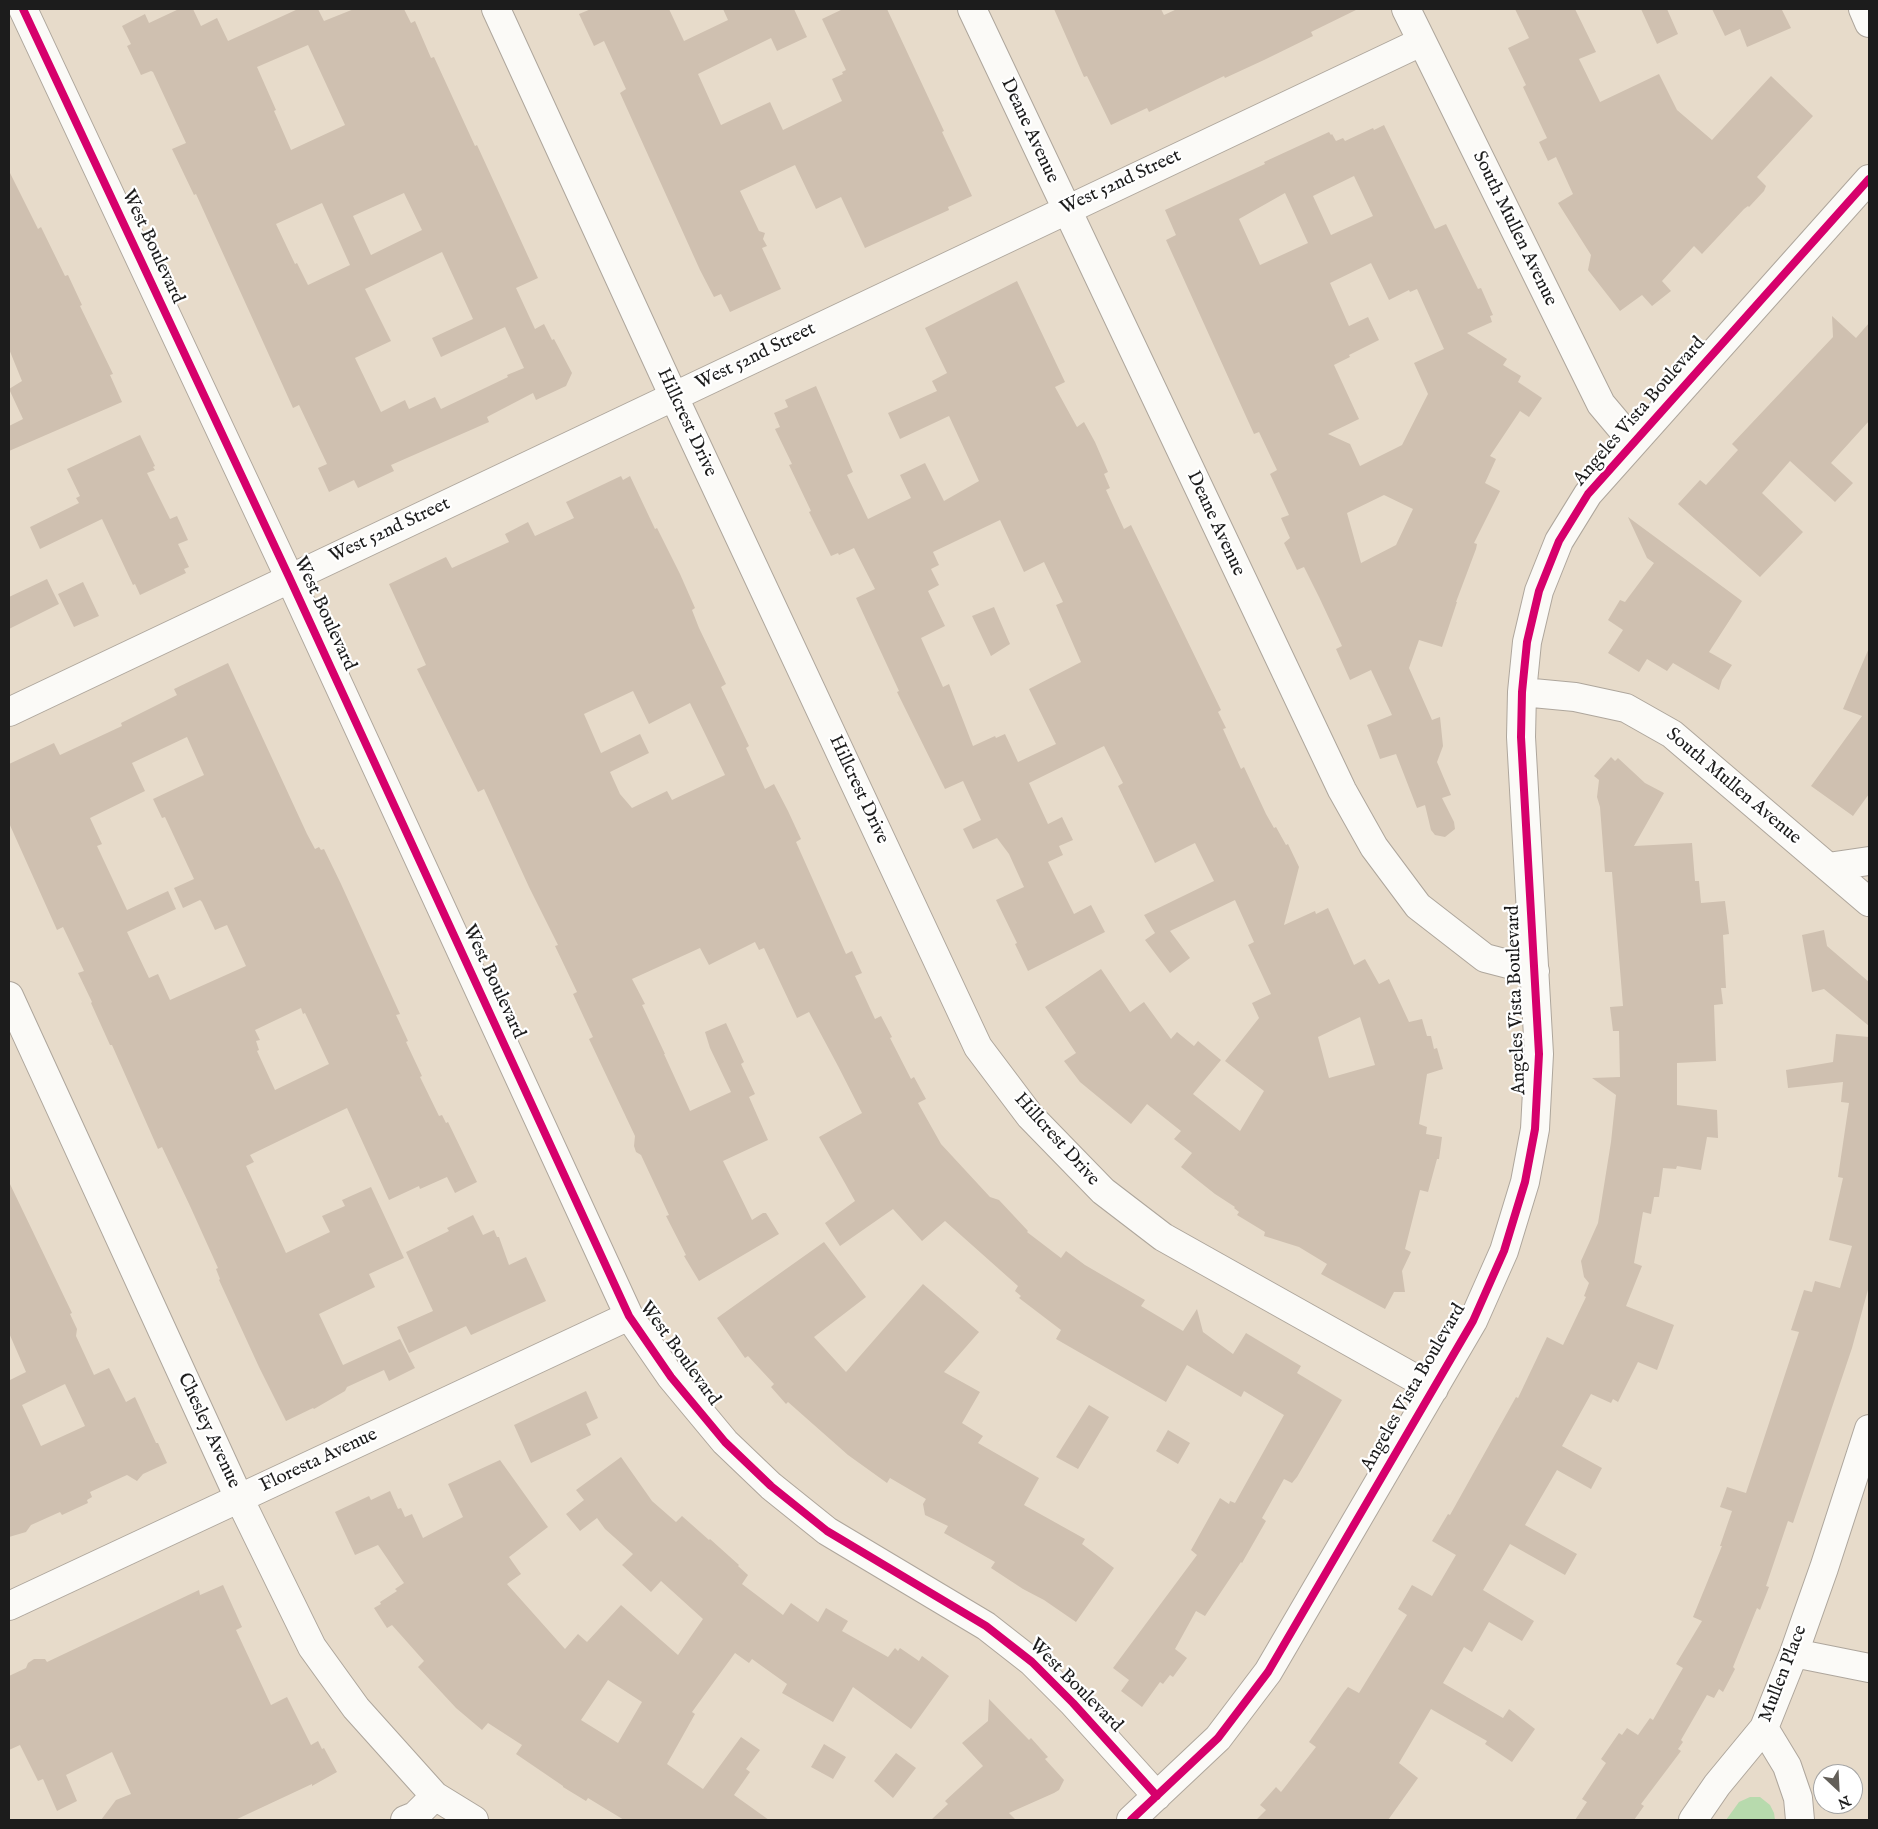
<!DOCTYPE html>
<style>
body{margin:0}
#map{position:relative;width:1878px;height:1829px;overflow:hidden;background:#e7dbca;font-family:"IM FELL English",serif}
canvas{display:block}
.frame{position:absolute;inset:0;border:10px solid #1c1c1c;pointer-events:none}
.north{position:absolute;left:1813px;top:1764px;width:50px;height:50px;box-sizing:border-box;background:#fff;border:1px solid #a4a4a4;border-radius:50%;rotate:155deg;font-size:14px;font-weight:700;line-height:20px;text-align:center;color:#1c1c1c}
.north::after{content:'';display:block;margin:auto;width:18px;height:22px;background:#635f59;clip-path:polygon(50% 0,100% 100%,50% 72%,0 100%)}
</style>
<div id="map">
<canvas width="1878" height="1829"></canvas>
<div class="frame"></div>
<div class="north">N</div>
</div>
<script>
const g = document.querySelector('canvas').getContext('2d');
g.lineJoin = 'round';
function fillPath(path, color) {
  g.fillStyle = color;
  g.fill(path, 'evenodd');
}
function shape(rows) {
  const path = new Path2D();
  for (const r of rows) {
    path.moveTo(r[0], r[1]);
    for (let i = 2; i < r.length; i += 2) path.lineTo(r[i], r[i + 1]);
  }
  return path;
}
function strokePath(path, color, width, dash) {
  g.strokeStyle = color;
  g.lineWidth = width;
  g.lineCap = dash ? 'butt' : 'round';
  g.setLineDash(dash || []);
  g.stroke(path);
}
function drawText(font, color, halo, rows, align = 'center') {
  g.font = font + ' "IM FELL English",serif';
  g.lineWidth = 4.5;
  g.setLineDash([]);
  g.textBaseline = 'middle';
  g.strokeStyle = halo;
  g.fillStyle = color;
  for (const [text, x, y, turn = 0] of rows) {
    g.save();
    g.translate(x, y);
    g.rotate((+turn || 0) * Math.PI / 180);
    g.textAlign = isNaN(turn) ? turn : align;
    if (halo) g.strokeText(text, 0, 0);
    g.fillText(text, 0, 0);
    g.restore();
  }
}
const green = shape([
 [1750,1797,1760,1797,1770,1805,1774,1813,1775,1820,1726,1820,1739,1802]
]);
const building = shape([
 [179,9,193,9,201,26,217,18,228,41,298,9,318,9,324,21,354,9,404,9,411,23,415,21,431,58,434,57,475,146,477,145,538,278,516,288,535,329,544,324,552,340,554,339,572,373,566,386,536,400,533,393,487,417,489,422,391,465,394,471,358,488,354,480,329,492,318,468,327,464,299,405,293,408,196,194,194,195,172,149,186,143,153,72,151,71,141,75,127,46,131,44,122,26,145,14,149,23],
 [308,45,345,125,291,150,274,111,276,110,257,67],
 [404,193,422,230,371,255,353,216],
 [322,203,350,265,308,285,297,263,295,264,276,224],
 [442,252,473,319,432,338,441,357,505,327,524,368,507,375,508,377,441,409,435,397,409,409,405,400,381,412,355,358,391,341,365,289],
 [591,9,669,9,684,41,728,20,723,9,794,9,807,37,777,51,771,38,698,74,721,125,770,102,783,130,842,101,832,79,843,74,842,72,846,70,822,19,843,9,887,9,944,131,942,132,972,196,948,207,949,210,865,248,841,197,816,209,795,165,740,191,759,231,765,233,763,239,767,246,762,248,781,289,730,312,721,294,714,297,700,270,620,93,626,89,604,41,594,46,579,14],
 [1054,9,1161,9,1164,15,1177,9,1358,9,1311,32,1313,36,1264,60,1225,78,1224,76,1149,112,1147,108,1111,125,1087,76,1084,77],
 [1515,9,1575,9,1596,52,1579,59,1600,102,1659,74,1677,110,1712,140,1771,76,1813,116,1757,177,1766,186,1764,191,1749,207,1748,206,1744,209,1702,254,1694,246,1662,281,1671,291,1652,306,1642,295,1620,311,1588,270,1591,255,1558,203,1573,194,1556,157,1548,161,1539,142,1547,138,1523,87,1526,85,1508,48,1529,38],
 [1641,9,1667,9,1678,34,1657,44],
 [1712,9,1784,9,1782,10,1791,28,1747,47,1740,29,1725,36],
 [1384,125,1435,229,1446,224,1478,289,1481,288,1493,315,1490,316,1492,322,1467,333,1507,359,1503,365,1521,376,1518,382,1542,398,1529,417,1520,411,1490,456,1496,459,1485,483,1500,491,1474,543,1477,544,1476,549,1456,602,1457,602,1442,647,1419,640,1409,668,1432,720,1440,717,1443,746,1437,762,1451,795,1442,798,1454,822,1455,829,1445,837,1435,835,1431,830,1425,805,1417,808,1396,754,1380,759,1367,725,1392,715,1371,670,1350,680,1336,649,1342,646,1319,597,1304,567,1297,570,1284,543,1290,538,1281,518,1289,515,1270,474,1277,470,1259,432,1254,434,1166,240,1176,235,1165,210,1265,164,1264,162,1329,132,1331,135,1332,134,1336,141,1343,138,1345,141,1373,128,1374,130],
 [1354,176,1373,216,1331,235,1313,196],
 [1285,193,1308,243,1260,265,1239,219],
 [1371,263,1389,300,1409,290,1410,292,1417,289,1444,349,1414,363,1428,394,1402,445,1360,466,1350,444,1328,434,1359,419,1334,365,1350,357,1349,355,1379,340,1368,317,1349,326,1330,283],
 [1384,495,1413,509,1396,545,1361,563,1347,513],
 [9,171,38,229,41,227,65,276,68,275,82,305,80,306,113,374,110,375,122,402,9,451,9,426,23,419,9,389,22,381,9,349],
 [1017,281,1065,382,1055,387,1077,427,1084,422,1095,442,1108,472,1104,474,1110,488,1106,490,1124,529,1131,525,1221,710,1218,712,1226,728,1223,729,1241,769,1244,767,1266,814,1274,828,1276,827,1286,845,1288,844,1299,867,1284,925,1315,911,1316,914,1328,908,1354,965,1365,959,1379,984,1389,979,1409,1022,1422,1019,1427,1036,1431,1036,1434,1049,1437,1048,1443,1069,1427,1074,1419,1124,1427,1127,1426,1134,1442,1137,1439,1159,1437,1159,1428,1192,1420,1190,1405,1249,1411,1252,1402,1271,1405,1292,1394,1292,1385,1309,1321,1274,1327,1264,1299,1247,1264,1236,1265,1232,1237,1215,1239,1212,1234,1208,1235,1207,1215,1194,1181,1167,1192,1153,1174,1139,1181,1131,1147,1104,1131,1124,1080,1082,1064,1061,1076,1053,1045,1007,1101,969,1130,1012,1144,1002,1171,1039,1177,1032,1194,1046,1198,1041,1221,1060,1193,1094,1240,1131,1264,1091,1225,1061,1259,1018,1252,1003,1271,994,1248,945,1254,942,1235,900,1170,931,1190,958,1170,973,1145,940,1155,933,1144,915,1214,881,1195,843,1155,863,1118,786,1123,783,1104,746,1029,783,1048,824,1062,817,1073,840,1059,846,1063,855,1048,862,1074,914,1091,905,1105,932,1028,971,1015,944,1017,943,996,900,1024,887,1009,854,997,838,973,849,963,829,981,820,963,781,945,789,897,692,899,691,856,598,875,589,854,548,839,555,838,553,831,556,809,512,811,511,789,465,792,464,775,429,780,427,774,413,788,407,785,400,816,386,853,472,847,475,868,519,911,498,900,475,925,463,944,501,979,481,949,416,900,439,888,413,937,391,932,381,947,373,925,328],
 [1000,520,1024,572,1044,562,1063,602,1056,605,1081,662,1029,689,1056,744,1018,762,1005,734,996,738,995,736,973,746,949,684,943,687,921,638,945,626,928,591,939,585,931,569,939,565,933,552],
 [1360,1017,1375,1065,1329,1078,1318,1037],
 [1832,316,1856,338,1869,323,1869,421,1831,463,1853,483,1835,502,1790,461,1762,493,1803,532,1760,577,1678,504,1700,480,1706,485,1738,450,1732,444,1833,337],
 [140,435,155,466,153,467,155,470,147,473,170,519,177,516,188,540,178,544,189,567,184,569,186,573,140,595,135,584,133,585,102,519,40,549,30,527,79,503,76,498,80,496,67,469],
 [621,476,623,480,630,476,655,529,657,528,680,574,695,608,692,610,699,628,726,684,721,687,749,746,746,748,765,789,774,784,788,811,801,839,796,842,846,954,852,951,862,973,855,976,875,1019,881,1016,892,1037,890,1038,911,1079,914,1077,926,1099,918,1103,941,1144,990,1197,999,1200,1028,1231,1027,1232,1061,1258,1066,1251,1085,1265,1145,1300,1141,1306,1183,1331,1197,1309,1203,1332,1233,1354,1246,1333,1301,1366,1297,1373,1342,1400,1297,1477,1292,1483,1284,1479,1262,1518,1266,1521,1242,1563,1241,1562,1205,1616,1196,1611,1175,1649,1187,1658,1173,1677,1170,1675,1163,1684,1160,1682,1142,1707,1121,1691,1129,1680,1113,1668,1197,1555,1191,1550,1220,1498,1229,1504,1230,1501,1235,1503,1284,1415,1244,1391,1241,1397,1187,1365,1166,1402,1056,1339,1061,1330,1019,1298,1021,1296,1015,1291,1018,1286,945,1221,922,1241,893,1209,840,1246,825,1223,855,1201,819,1137,862,1113,838,1066,809,1012,797,1018,764,948,759,950,755,942,709,965,700,948,632,979,645,1004,642,1005,665,1054,664,1054,690,1111,731,1092,710,1048,705,1032,726,1023,744,1062,741,1064,755,1094,749,1097,768,1140,723,1161,752,1220,763,1213,766,1213,779,1234,699,1281,684,1256,686,1255,666,1216,669,1215,641,1155,636,1152,634,1146,635,1136,589,1039,593,1037,573,994,577,992,555,946,558,945,529,887,484,789,478,792,417,669,426,665,389,584,446,557,452,568,509,542,505,534,528,522,535,536,574,518,566,502],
 [633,691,649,724,690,703,725,775,672,800,667,791,632,808,620,794,610,772,649,753,640,734,601,753,584,714],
 [1628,517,1742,601,1709,652,1732,665,1722,680,1719,690,1673,663,1667,671,1647,659,1639,672,1608,653,1623,630,1608,620,1620,600,1625,602,1654,563,1647,558],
 [47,579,59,604,9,629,9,597],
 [83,582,99,616,74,627,58,594],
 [994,607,1010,644,991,656,972,616],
 [1869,648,1869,794,1853,816,1811,786,1862,716,1843,709],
 [228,663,307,834,315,849,319,847,321,850,324,849,341,884,400,1014,396,1015,408,1041,406,1042,422,1076,420,1077,439,1116,442,1115,446,1123,448,1122,477,1182,455,1193,447,1177,420,1189,419,1186,389,1200,347,1108,250,1155,254,1162,246,1166,286,1253,330,1232,322,1216,345,1206,342,1200,371,1187,404,1258,369,1274,375,1287,319,1314,343,1365,400,1339,415,1368,389,1381,384,1370,347,1387,345,1391,314,1409,313,1408,286,1421,259,1367,219,1280,220,1279,216,1269,218,1268,190,1206,162,1147,158,1149,112,1045,110,1045,91,1003,92,1002,78,973,84,971,63,927,57,930,9,823,9,764,54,743,60,755,122,726,121,723,177,695,174,689],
 [187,737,204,775,153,799,162,818,165,817,194,879,174,888,183,908,200,900,202,902,215,930,227,925,246,966,170,1000,158,974,149,978,127,932,176,909,168,891,127,910,97,846,102,844,90,818,145,791,132,763],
 [301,1008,303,1014,305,1013,329,1064,275,1090,257,1051,259,1050,256,1041,260,1040,255,1030],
 [1611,757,1615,761,1618,758,1645,783,1664,793,1634,846,1692,843,1695,881,1699,881,1701,903,1725,901,1729,934,1723,935,1726,988,1721,988,1723,1004,1714,1005,1716,1061,1677,1063,1677,1105,1717,1110,1718,1138,1707,1137,1701,1170,1677,1166,1676,1169,1663,1168,1659,1197,1654,1197,1651,1214,1643,1212,1634,1263,1642,1266,1626,1306,1674,1325,1657,1370,1638,1362,1618,1402,1613,1399,1611,1403,1591,1394,1562,1446,1602,1468,1591,1489,1557,1470,1525,1525,1577,1554,1565,1575,1510,1544,1483,1590,1534,1621,1522,1641,1489,1622,1472,1652,1464,1647,1443,1683,1503,1718,1509,1709,1535,1729,1512,1762,1485,1744,1487,1741,1431,1709,1399,1763,1418,1778,1388,1820,1256,1820,1266,1810,1260,1805,1276,1787,1281,1792,1316,1747,1309,1742,1344,1692,1348,1687,1359,1693,1407,1615,1398,1609,1412,1585,1432,1596,1456,1555,1432,1541,1448,1514,1450,1515,1516,1397,1518,1398,1547,1337,1563,1345,1586,1297,1584,1296,1589,1283,1584,1277,1581,1261,1598,1223,1611,1142,1616,1095,1592,1078,1620,1077,1619,1031,1613,1031,1610,1007,1623,1006,1612,872,1605,872,1600,807,1597,797,1599,780,1594,776],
 [1824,930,1827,946,1869,982,1869,1026,1824,989,1812,992,1802,935],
 [1836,1034,1869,1037,1869,1286,1852,1348,1793,1523,1788,1521,1766,1586,1769,1587,1760,1610,1757,1608,1733,1667,1735,1669,1723,1692,1719,1689,1714,1698,1707,1695,1681,1740,1683,1742,1678,1749,1681,1751,1641,1804,1644,1806,1634,1820,1575,1820,1587,1802,1582,1799,1606,1763,1601,1759,1619,1733,1622,1735,1627,1728,1638,1735,1650,1718,1653,1720,1683,1668,1676,1664,1702,1621,1693,1617,1722,1546,1720,1546,1732,1511,1720,1507,1727,1487,1746,1493,1799,1332,1791,1330,1804,1290,1812,1292,1815,1281,1840,1288,1852,1246,1829,1240,1843,1178,1838,1177,1849,1103,1841,1102,1843,1082,1788,1088,1786,1070,1833,1062],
 [9,1182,72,1313,70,1314,77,1329,76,1336,94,1375,109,1368,126,1402,135,1397,156,1443,158,1443,167,1463,143,1474,137,1481,127,1475,90,1492,92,1497,87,1500,88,1503,62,1515,60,1512,31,1525,26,1532,9,1537,9,1377,10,1380,26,1372,9,1333],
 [65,1384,85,1426,41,1446,22,1405],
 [473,1215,483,1235,494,1230,497,1237,499,1237,509,1265,526,1257,546,1301,471,1335,466,1326,409,1353,397,1327,433,1311,406,1252,449,1231,447,1228],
 [824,1242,866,1297,814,1337,846,1372,923,1284,979,1332,944,1372,980,1392,962,1423,983,1436,978,1443,1039,1478,1024,1505,1085,1539,1082,1544,1114,1568,1076,1622,1044,1600,1023,1589,991,1568,995,1562,944,1533,948,1526,925,1515,923,1504,926,1499,890,1478,887,1483,848,1455,788,1402,786,1404,771,1387,774,1384,748,1356,745,1358,717,1318],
 [586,1391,598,1418,586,1424,591,1435,531,1463,514,1425],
 [1089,1405,1109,1417,1078,1469,1056,1457],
 [1168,1430,1190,1443,1178,1464,1156,1451],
 [621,1457,652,1501,676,1522,682,1516,709,1540,710,1539,739,1565,738,1566,748,1575,742,1584,783,1615,791,1603,818,1622,826,1608,848,1621,842,1631,888,1657,895,1648,898,1651,900,1648,919,1661,922,1656,949,1676,911,1729,853,1687,833,1722,782,1693,787,1684,752,1659,749,1663,735,1653,692,1712,695,1714,667,1764,703,1789,741,1737,760,1750,746,1769,750,1772,734,1795,769,1820,624,1820,588,1798,586,1801,563,1787,563,1786,516,1754,522,1745,488,1723,482,1730,456,1708,418,1667,424,1661,392,1625,387,1628,374,1608,381,1604,380,1602,397,1591,395,1589,404,1583,378,1545,355,1555,335,1512,369,1496,371,1500,390,1491,398,1509,401,1508,405,1517,412,1514,423,1538,463,1517,448,1484,500,1460,548,1527,509,1557,521,1574,507,1584,565,1649,578,1634,587,1642,621,1605,678,1655,703,1619,661,1581,651,1592,622,1565,633,1554,605,1529,597,1518,580,1531,566,1514,584,1500,576,1490],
 [608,1680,642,1702,618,1743,581,1720],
 [223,1585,242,1627,236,1630,271,1705,287,1697,311,1745,318,1741,322,1749,324,1748,337,1772,312,1786,312,1784,235,1820,101,1820,116,1800,131,1794,112,1752,66,1775,77,1801,57,1811,43,1779,38,1781,20,1745,9,1750,9,1676,26,1668,28,1663,34,1659,45,1659,47,1662,199,1590,200,1595],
 [989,1699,1029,1740,1031,1738,1048,1757,1045,1759,1064,1780,1059,1790,1054,1793,1009,1813,1016,1820,931,1820,948,1804,945,1801,983,1766,962,1743,988,1721],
 [824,1744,846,1757,833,1779,811,1767],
 [896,1753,916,1768,893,1798,874,1781]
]);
const minor = shape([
 [23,9,290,579,629,1316,671,1377,725,1442,771,1486,827,1531,986,1626,1032,1662,1073,1703,1157,1796],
 [496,9,674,397,978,1047,1030,1116,1103,1191,1163,1237,1434,1389],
 [972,9,1342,790,1374,847,1418,906,1485,958,1535,971],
 [1406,9,1601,404,1633,442],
 [1863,9,1869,23],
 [1522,692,1575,697,1626,708,1672,734,1869,902],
 [9,712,1421,42],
 [1828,867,1869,861],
 [9,996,239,1498,312,1647,356,1708,435,1796,474,1820],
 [9,1606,629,1316],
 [1794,1653,1869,1668],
 [1764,1728,1787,1766,1798,1798,1800,1820],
 [405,1820,415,1816,435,1796],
 [1131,1820,1218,1738,1268,1672,1473,1321,1504,1251,1525,1182,1535,1129,1539,1054,1521,737,1522,692,1527,642,1539,591,1559,541,1588,494,1869,179],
 [1693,1820,1717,1785,1764,1728,1794,1653,1824,1568,1869,1429]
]);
const cycleway = shape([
 [23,9,290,579,629,1316,671,1377,725,1442,771,1486,827,1531,986,1626,1032,1662,1073,1703,1157,1796],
 [1131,1820,1218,1738,1268,1672,1473,1321,1504,1251,1525,1182,1535,1129,1539,1054,1521,737,1522,692,1527,642,1539,591,1559,541,1588,494,1869,179]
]);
const streetNames = [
 ["Deane Avenue",1029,131,65],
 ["West 52nd Street",1121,183,-25],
 ["South Mullen Avenue",1514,229,64],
 ["West Boulevard",152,247,65],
 ["West 52nd Street",756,357,-26],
 ["Angeles Vista Boulevard",1640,412,-49],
 ["Hillcrest Drive",686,423,65],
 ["Deane Avenue",1215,524,65],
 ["West 52nd Street",390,531,-25],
 ["West Boulevard",324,614,65],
 ["South Mullen Avenue",1733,787,40],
 ["Hillcrest Drive",858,790,65],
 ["West Boulevard",493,982,65],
 ["Angeles Vista Boulevard",1517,1000,-92],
 ["Hillcrest Drive",1056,1140,48],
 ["West Boulevard",679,1354,54],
 ["Angeles Vista Boulevard",1414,1388,-60],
 ["Chesley Avenue",208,1431,65],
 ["Floresta Avenue",319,1461,-25],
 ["Mullen Place",1784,1674,-69],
 ["West Boulevard",1075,1686,45]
];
fillPath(green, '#b7daad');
fillPath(building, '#cfc0b0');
strokePath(minor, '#aea69c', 30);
strokePath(minor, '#fbfaf7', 28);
strokePath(cycleway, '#d6006c', 8);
drawText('19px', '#1c1c1c', '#fff', streetNames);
</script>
